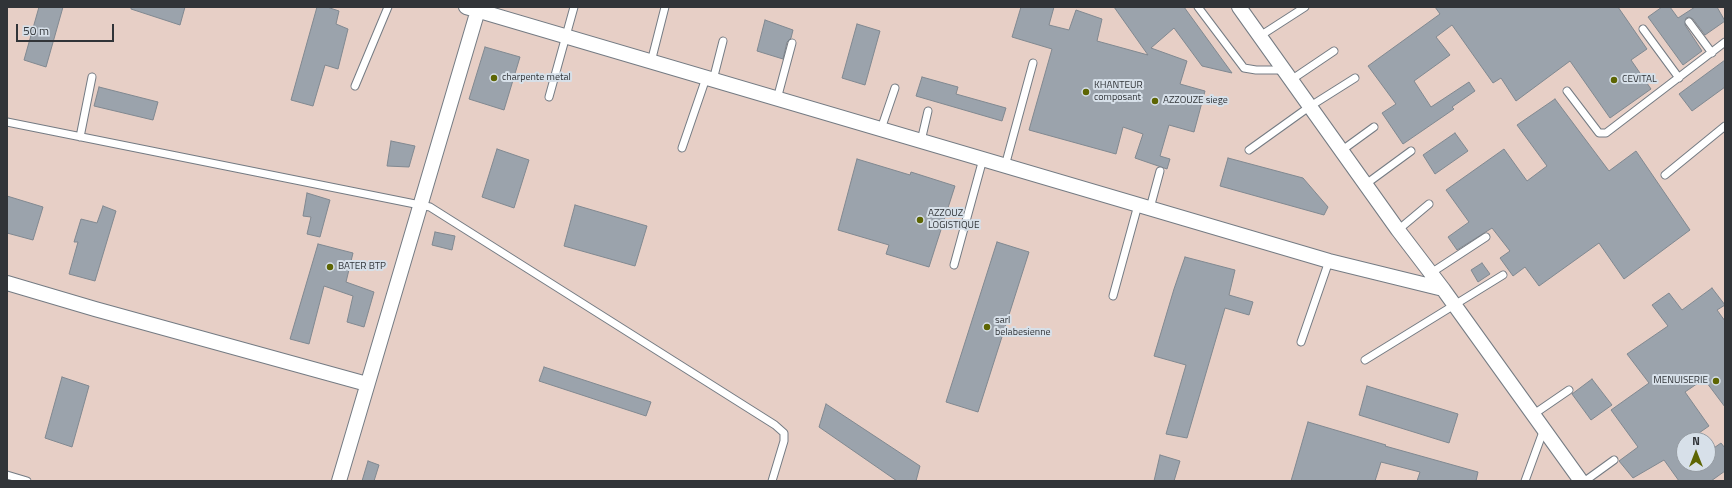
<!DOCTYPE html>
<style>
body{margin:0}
#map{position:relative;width:1732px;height:488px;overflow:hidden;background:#d7e0e9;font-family:"Titillium Web",sans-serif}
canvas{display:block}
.frame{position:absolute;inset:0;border:8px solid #313438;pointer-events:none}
.north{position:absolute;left:1676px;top:432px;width:40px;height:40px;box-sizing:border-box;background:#d7e0e9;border:1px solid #959ba2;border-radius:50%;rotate:0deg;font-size:11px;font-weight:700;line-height:16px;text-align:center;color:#313438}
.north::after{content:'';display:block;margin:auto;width:14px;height:18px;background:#5d6503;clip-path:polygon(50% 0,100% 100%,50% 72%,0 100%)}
.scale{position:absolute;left:16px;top:24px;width:98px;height:18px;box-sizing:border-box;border:2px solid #313438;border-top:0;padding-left:5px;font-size:12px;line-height:14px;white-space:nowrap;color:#313438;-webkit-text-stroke:3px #d7e0e9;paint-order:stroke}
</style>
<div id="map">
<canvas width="1732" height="488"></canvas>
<div class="frame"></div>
<div class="north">N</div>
<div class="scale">50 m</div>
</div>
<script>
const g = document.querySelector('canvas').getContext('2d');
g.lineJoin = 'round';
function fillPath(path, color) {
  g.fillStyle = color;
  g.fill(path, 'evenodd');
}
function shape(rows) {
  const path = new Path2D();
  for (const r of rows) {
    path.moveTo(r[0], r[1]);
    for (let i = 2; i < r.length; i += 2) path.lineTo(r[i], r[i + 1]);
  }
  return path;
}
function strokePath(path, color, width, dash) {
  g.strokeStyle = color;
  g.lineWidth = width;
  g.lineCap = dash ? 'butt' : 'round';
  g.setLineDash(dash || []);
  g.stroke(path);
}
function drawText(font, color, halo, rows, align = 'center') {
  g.font = font + ' "Titillium Web",sans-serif';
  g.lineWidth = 4;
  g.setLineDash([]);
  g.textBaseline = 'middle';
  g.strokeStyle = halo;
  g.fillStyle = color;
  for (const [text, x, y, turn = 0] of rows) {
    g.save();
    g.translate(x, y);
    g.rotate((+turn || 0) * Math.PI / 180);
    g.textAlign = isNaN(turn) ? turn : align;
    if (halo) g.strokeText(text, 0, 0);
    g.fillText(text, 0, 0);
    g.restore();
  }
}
const industrial = shape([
 [7,7,1725,7,1725,481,7,481],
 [1684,440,1708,440,1708,464,1684,464]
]);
const building = shape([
 [39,7,63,7,46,67,24,60,39,7],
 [131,7,185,7,180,25,131,9,131,7],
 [317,7,327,7,339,11,336,24,348,29,338,69,325,65,313,106,291,100,317,7],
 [1021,7,1054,7,1049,25,1069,30,1076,10,1102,19,1097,41,1148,55,1114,7,1184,7,1232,73,1202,66,1174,28,1151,48,1187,61,1180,84,1205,91,1194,132,1169,125,1160,156,1170,159,1167,169,1135,158,1143,134,1123,127,1116,154,1029,130,1052,49,1012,37,1021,7],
 [1435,7,1618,7,1647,49,1631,60,1651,89,1610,118,1570,61,1516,101,1501,78,1493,83,1452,25,1436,37,1450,55,1414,81,1431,107,1469,82,1475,91,1452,107,1454,109,1403,144,1382,113,1396,104,1368,66,1440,14,1435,7],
 [1662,7,1670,7,1678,18,1695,7,1717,7,1725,21,1705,35,1693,19,1689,17,1686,18,1685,25,1702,51,1683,65,1648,17,1662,7],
 [765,20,793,30,791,38,787,42,783,59,757,51,765,20],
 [857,24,880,31,865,85,842,78,857,24],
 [485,47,520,57,504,110,469,99,485,47],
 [1725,60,1725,87,1692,111,1679,94,1725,60],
 [922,77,958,87,956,94,1006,108,1002,121,916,96,922,77],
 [99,87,158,102,153,120,94,106,99,87],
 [1555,99,1609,171,1636,151,1690,230,1624,279,1599,243,1539,286,1525,267,1513,276,1500,258,1510,251,1492,228,1457,250,1448,237,1469,222,1446,190,1504,149,1527,181,1547,166,1517,125,1555,99],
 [1455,133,1468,151,1435,174,1423,155,1455,133],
 [391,141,415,146,409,167,387,166,391,141],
 [497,149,529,160,514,208,482,197,497,149],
 [1228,158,1303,178,1328,207,1324,215,1220,186,1228,158],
 [857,159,910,175,911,172,955,186,929,267,886,254,889,245,838,230,857,159],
 [307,193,330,200,320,237,307,234,311,217,303,216,307,193],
 [7,196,43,207,33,240,7,233,7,196],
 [575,205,647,226,635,266,564,246,575,205],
 [103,206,116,211,95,281,69,274,78,242,74,242,81,219,97,223,103,206],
 [435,232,455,236,452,250,432,245,435,232],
 [997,242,1029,252,978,412,946,402,997,242],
 [318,244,353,253,346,282,374,292,364,327,347,322,353,296,324,286,309,344,290,339,318,244],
 [1185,257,1235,270,1229,295,1253,302,1249,315,1225,308,1187,438,1166,434,1186,365,1154,356,1174,289,1185,257],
 [1482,263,1490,274,1478,282,1471,270,1482,263],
 [1712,288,1725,305,1717,310,1725,321,1725,407,1704,379,1685,392,1709,426,1689,440,1684,440,1684,464,1708,464,1708,452,1721,443,1725,448,1725,471,1711,481,1679,481,1664,460,1633,478,1619,461,1638,447,1611,410,1649,383,1627,354,1668,326,1652,305,1669,293,1682,310,1712,288],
 [544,367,651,402,646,416,539,381,544,367],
 [62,377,89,386,72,447,45,438,62,377],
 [1592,379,1612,405,1591,420,1572,394,1592,379],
 [1367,386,1458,414,1449,443,1359,415,1367,386],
 [826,404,920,466,916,481,897,481,819,427,826,404],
 [1308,422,1386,445,1385,446,1478,472,1476,481,1417,481,1420,472,1381,462,1375,481,1291,481,1308,422],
 [1160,455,1180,461,1174,481,1154,481,1160,455],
 [368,461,379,465,374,481,362,481,368,461]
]);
const lane = shape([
 [1198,7,1244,68,1256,70,1283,70],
 [1689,22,1712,53],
 [1643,29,1679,78],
 [1260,36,1305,7],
 [651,62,665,7],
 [713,80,723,41],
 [1291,80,1334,51],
 [355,86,388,7],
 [1567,91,1599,133,1606,133,1725,42],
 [549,97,574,7],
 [777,99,792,43],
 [7,122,430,207,775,425,784,433,784,441,772,481],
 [881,129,895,88],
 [80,137,92,77],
 [921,141,928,111],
 [682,148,706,78],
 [1249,150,1309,107,1355,78],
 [1341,151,1374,127],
 [1005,166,1033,63],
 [1665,175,1725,126],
 [1366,184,1411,151],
 [1150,208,1160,171],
 [1398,230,1429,204],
 [954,265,983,159],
 [1431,273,1486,237],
 [1113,296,1138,205],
 [1301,342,1329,261],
 [1365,360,1503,275],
 [1534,414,1569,390],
 [7,475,27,481],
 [1525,481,1544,429],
 [1585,481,1614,460]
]);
const street = shape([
 [466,7,1329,261,1443,289],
 [1239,7,1398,230,1443,289,1581,481],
 [7,283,95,309,367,384],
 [339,481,478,10]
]);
const markers = [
 [494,78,4,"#5d6503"],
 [1614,80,4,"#5d6503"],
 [1086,92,4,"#5d6503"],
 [1155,101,4,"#5d6503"],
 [920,220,4,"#5d6503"],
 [330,267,4,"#5d6503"],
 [987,327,4,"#5d6503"],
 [1716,381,4,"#5d6503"]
];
const poiNames = [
 ["charpente metal",502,78],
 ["CEVITAL",1622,80],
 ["KHANTEUR",1094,86],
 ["composant",1094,98],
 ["AZZOUZE siege",1163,101],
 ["AZZOUZ",928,214],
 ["LOGISTIQUE",928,226],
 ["BATER BTP",338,267],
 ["sarl",995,321],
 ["belabesienne",995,333],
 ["MENUISERIE",1708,381,"right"]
];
fillPath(industrial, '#e7cfc6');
fillPath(building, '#9ba3ac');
strokePath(building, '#818991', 1);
strokePath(lane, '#747b83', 9);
strokePath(street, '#747b83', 16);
strokePath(lane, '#fff', 7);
strokePath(street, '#fff', 14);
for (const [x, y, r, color] of markers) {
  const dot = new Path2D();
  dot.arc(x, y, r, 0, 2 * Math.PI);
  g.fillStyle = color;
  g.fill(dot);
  strokePath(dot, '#d7e0e9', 1.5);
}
drawText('10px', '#313438', '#d7e0e9', poiNames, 'left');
</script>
